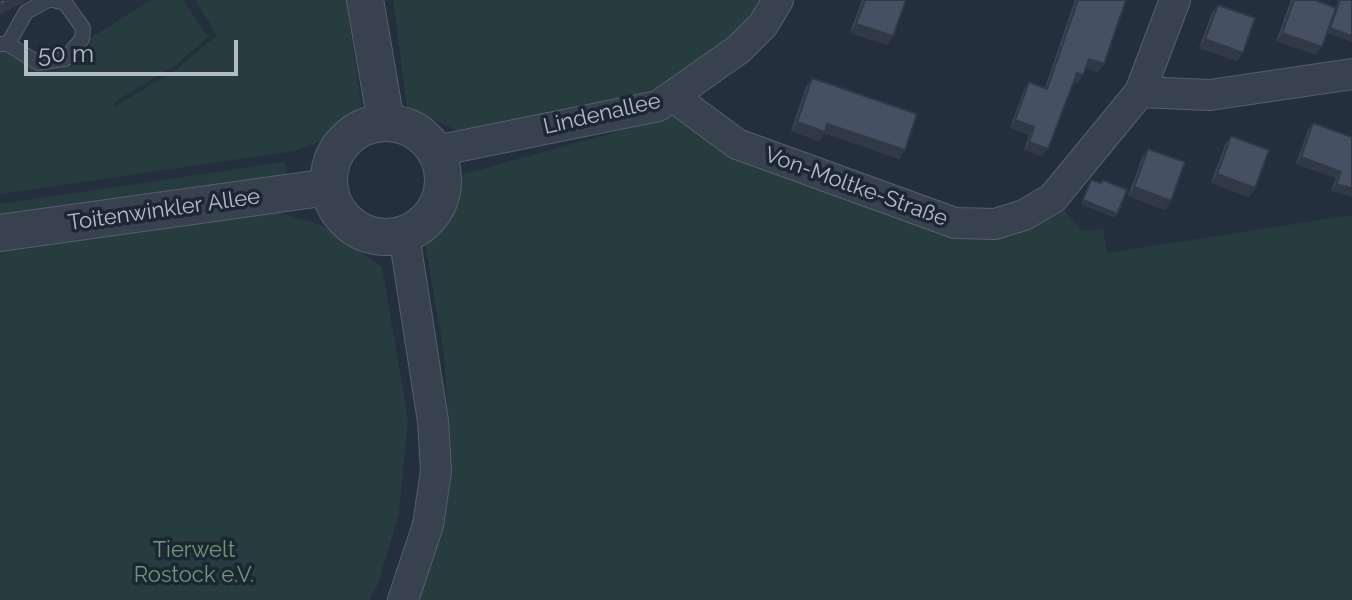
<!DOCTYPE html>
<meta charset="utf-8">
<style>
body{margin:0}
#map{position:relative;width:1352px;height:600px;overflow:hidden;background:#242f3e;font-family:Raleway,sans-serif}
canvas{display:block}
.scale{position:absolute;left:24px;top:40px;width:214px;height:36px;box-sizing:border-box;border:4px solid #b4bcc9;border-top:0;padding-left:10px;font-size:24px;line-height:28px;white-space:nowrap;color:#b4bcc9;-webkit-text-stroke:6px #1d2633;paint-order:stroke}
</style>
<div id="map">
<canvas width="1352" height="600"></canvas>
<div class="scale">50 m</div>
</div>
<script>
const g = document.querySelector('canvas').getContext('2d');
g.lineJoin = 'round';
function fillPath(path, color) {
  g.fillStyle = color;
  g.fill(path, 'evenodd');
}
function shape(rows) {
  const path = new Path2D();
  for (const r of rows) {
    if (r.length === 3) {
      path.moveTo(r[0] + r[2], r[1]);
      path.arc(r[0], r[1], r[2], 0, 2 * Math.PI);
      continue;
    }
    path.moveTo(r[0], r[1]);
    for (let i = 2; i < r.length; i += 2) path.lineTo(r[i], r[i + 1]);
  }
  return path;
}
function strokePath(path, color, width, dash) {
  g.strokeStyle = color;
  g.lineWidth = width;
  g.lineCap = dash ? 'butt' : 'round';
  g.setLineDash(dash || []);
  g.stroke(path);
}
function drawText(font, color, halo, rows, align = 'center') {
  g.font = font + ' Raleway,sans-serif';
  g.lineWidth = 7;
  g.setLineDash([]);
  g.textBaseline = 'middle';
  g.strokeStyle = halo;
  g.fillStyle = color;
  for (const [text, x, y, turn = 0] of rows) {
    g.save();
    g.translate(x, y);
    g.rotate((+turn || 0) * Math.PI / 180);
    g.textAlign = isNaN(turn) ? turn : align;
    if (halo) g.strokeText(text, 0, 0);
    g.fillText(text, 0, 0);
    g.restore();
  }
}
const green = shape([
 [151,0,183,0,208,37,176,65,113,103,116,106,176,70,217,35,195,0,346,0,362,109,357,116,340,120,324,140,295,151,0,194,0,49,10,50,29,67,55,71,84,59,90,49,90,38],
 [393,0,778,0,681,94,460,147,456,130,407,107],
 [683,104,708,126,955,223,1053,198,1082,231,1103,229,1107,253,1352,215,1352,600,419,600,448,498,449,439,444,354,424,237,464,174,656,121],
 [284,162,288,179,0,220,0,204],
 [277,212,321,225,382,267,408,420,399,513,378,584,369,600,0,600,0,249]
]);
const service = shape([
 [0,44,8,44,38,63,65,59,82,39,83,28,65,3,53,0],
 [8,44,26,12,48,0]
]);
const minor = shape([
 [1140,92,1210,95,1352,74],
 [681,94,683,104,737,144,955,223,995,224,1024,215,1053,198,1140,92,1175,0],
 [436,151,658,106,739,49,763,25,778,0],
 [403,600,428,525,436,471,433,421,404,235]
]);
const tertiary = shape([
 [365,0,386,122],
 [386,180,57],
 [0,233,329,187]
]);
const wall = shape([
 [862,0,906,0,887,45,850,33],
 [1075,0,1126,0,1098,72,1086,68,1083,75,1078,83,1073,82,1042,156,1024,150,1029,135,1010,128,1024,90,1029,82,1045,88],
 [1291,0,1315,0,1336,8,1338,0,1352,0,1327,33,1316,55,1276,41],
 [1218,5,1237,61,1199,48,1212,13],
 [812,78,905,150,899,159,824,133,819,141,791,131,806,87],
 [1313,123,1352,196,1331,191,1336,178,1296,164,1308,130],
 [1231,136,1255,188,1249,197,1211,183,1225,145],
 [1148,149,1165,210,1128,196,1142,158]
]);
const shadedWall = shape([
 [10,0,27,0,0,15,0,6],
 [856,24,893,36,887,45,850,33],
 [1330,28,1352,36,1352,42,1326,33],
 [1282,33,1322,47,1316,55,1276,41],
 [1205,39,1243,53,1237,61,1199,48],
 [1089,59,1104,64,1098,72,1084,67],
 [1077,73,1083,75,1078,83,1071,81],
 [1015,120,1034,127,1029,135,1010,128],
 [797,122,827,124,905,150,899,159,824,133,819,141,791,131],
 [1029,142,1048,149,1042,156,1024,150],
 [1301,157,1341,172,1336,178,1296,164],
 [1217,174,1255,188,1249,197,1211,183],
 [1336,184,1352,188,1352,196,1331,191],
 [1134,187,1171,201,1165,210,1128,196],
 [1083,200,1117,214,1114,218,1080,204]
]);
const building = shape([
 [0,0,10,0,0,6,0,0],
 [865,0,906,0,893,36,856,24,865,0],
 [1078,0,1126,0,1104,64,1089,59,1083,75,1077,73,1048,149,1029,142,1034,127,1015,120,1029,82,1047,89,1078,0],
 [1294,0,1315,0,1336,8,1322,47,1282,33,1294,0],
 [1340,0,1352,0,1352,36,1330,28,1340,0],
 [1218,5,1255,18,1243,53,1205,39,1218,5],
 [812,78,917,114,905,150,827,124,825,132,797,122,812,78],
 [1313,123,1352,137,1352,188,1336,184,1341,172,1301,157,1313,123],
 [1231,136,1269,150,1255,188,1217,174,1231,136],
 [1148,149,1185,162,1171,201,1134,187,1148,149],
 [1091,180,1101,183,1103,180,1127,190,1117,214,1083,200,1091,180]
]);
const streetNames = [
 ["Lindenallee",602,114,-13],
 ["Von-Moltke-Straße",856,187,20],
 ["Toitenwinkler Allee",164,210,-8]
];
const parkNames = [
 ["Tierwelt",194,550],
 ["Rostock e.V.",194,575]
];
fillPath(green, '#263c3f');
strokePath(service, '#565f6c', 16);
strokePath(minor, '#565f6c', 32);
strokePath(tertiary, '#565f6c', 38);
strokePath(service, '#38414e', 14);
strokePath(minor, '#38414e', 30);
strokePath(tertiary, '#38414e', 36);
fillPath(wall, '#3b4654');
fillPath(shadedWall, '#303945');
fillPath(building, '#455162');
strokePath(building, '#303945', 2);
drawText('22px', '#b4bcc9', '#1d2633', streetNames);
drawText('22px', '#6b9a76', '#1d2633', parkNames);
</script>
